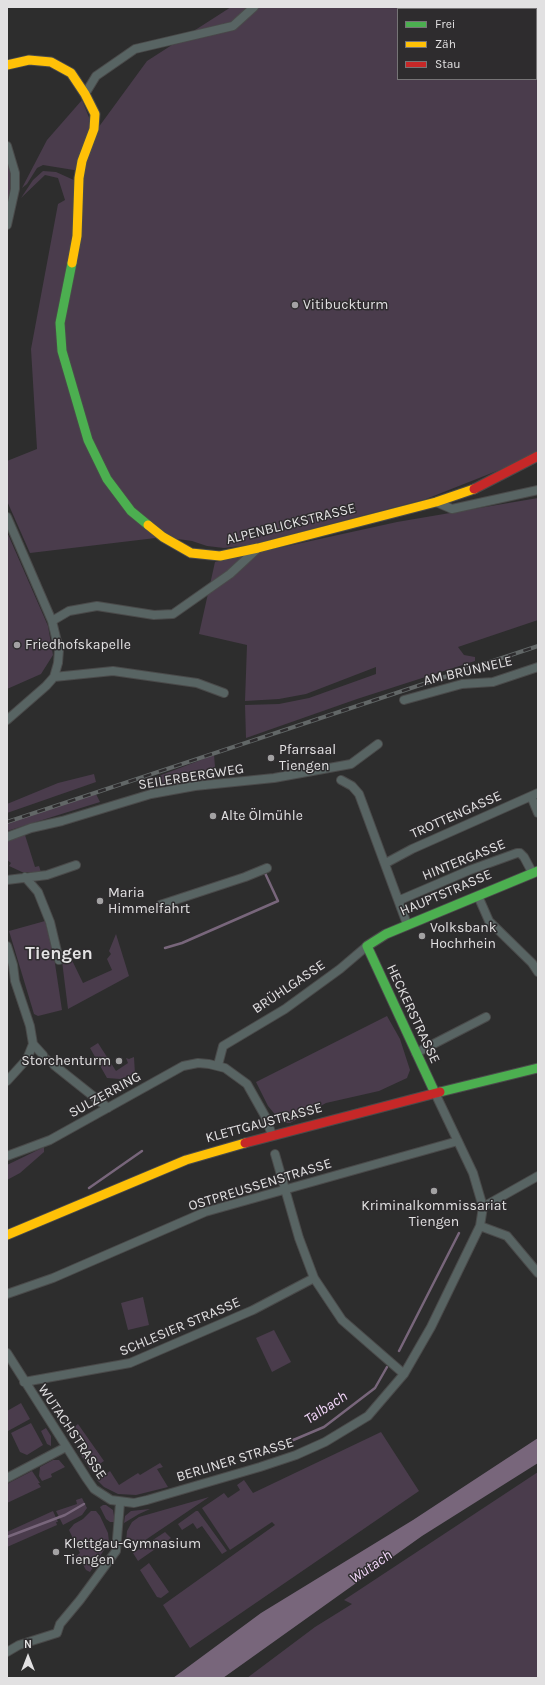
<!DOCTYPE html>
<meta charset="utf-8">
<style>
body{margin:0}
#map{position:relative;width:545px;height:1685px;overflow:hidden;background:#2d2d2d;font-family:Karla,sans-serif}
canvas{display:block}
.frame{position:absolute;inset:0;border:8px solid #e2e1e2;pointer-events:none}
.legend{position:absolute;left:397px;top:8px;width:140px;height:72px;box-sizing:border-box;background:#2e2c2e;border:1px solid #767476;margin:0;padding:5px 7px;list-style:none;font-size:12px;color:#e2e1e2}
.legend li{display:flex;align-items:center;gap:8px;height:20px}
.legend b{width:20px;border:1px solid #767476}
.north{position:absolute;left:8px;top:1637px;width:40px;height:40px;-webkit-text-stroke:3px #2e2c2e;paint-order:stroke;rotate:0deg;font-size:11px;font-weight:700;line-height:16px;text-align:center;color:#e2e1e2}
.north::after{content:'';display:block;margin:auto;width:14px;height:18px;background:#e2e1e2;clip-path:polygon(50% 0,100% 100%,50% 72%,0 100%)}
</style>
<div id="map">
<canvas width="545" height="1685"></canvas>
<div class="frame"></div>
<ul class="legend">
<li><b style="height:5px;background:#4caf50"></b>Frei</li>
<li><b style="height:5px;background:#ffc107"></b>Zäh</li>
<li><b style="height:5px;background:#c62828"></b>Stau</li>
</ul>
<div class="north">N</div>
</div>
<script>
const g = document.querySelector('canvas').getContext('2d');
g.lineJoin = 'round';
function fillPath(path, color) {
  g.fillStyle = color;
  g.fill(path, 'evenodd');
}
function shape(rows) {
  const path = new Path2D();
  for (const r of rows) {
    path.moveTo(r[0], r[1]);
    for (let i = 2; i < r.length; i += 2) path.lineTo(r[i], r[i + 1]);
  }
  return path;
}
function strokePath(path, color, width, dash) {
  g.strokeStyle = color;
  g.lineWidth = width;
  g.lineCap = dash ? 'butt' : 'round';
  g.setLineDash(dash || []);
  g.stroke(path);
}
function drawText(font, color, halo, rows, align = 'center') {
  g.font = font + ' Karla,sans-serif';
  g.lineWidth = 3;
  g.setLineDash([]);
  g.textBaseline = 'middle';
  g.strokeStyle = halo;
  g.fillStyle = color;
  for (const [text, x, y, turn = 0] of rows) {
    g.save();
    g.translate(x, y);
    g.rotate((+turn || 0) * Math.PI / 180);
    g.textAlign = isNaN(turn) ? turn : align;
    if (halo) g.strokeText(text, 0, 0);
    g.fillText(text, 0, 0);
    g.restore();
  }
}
const green = shape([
 [231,7,538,7,538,452,517,463,426,499,249,545,224,548,207,546,192,541,164,537,30,553,7,501,7,461,37,449,31,349,58,204,65,200,58,178,45,175,21,198,33,180,43,171,56,172,76,181,80,171,43,165,37,168,27,184,22,188,47,140,82,100,90,120,98,128,147,61],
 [398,9,536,9,536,79,398,79],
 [7,156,12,177,7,213],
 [538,498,538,620,458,647,464,655,475,657,475,661,357,699,246,738,245,705,279,704,309,698,376,674,376,667,306,694,279,699,245,701,247,645,199,634,215,562,397,522],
 [7,532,48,626,53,655,41,674,7,689],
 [214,755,216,778,157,787,156,777],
 [94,774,96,782,7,813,7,804,58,783],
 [96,794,100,802,7,831,7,823],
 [25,835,35,867,39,866,41,872,22,872,9,866,11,863,7,860,7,841],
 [45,921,54,957,62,1010,38,1016,34,1014,9,931],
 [116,934,129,976,68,1009,62,961,68,952,83,983,112,970,107,959,111,954,109,951],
 [387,1016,400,1039,410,1070,407,1078,379,1091,326,1103,290,1123,284,1123,278,1118,268,1106,256,1082],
 [98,1043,116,1071,128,1063,126,1058,129,1059,134,1057,135,1074,120,1079,107,1078,90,1048],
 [44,1147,44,1152,20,1173,7,1180,7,1165],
 [143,1297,149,1325,128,1330,121,1303],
 [274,1330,291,1362,272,1372,256,1338],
 [21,1403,30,1419,8,1431,7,1411],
 [31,1423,43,1445,27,1455,20,1452,11,1433],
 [78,1424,104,1461,91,1470,80,1454,86,1449,72,1429],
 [46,1428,51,1436,51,1446,47,1444,41,1431],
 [381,1432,419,1491,190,1648,163,1605,275,1525,272,1522,230,1550,202,1508,224,1493,228,1498,240,1490,237,1485,244,1480,253,1493],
 [53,1460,59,1460,65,1467,51,1474,52,1477,42,1481,39,1476,40,1467],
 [160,1463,163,1467,157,1469,168,1487,136,1495,118,1494,104,1487,97,1480,110,1471,119,1485,138,1473,140,1475],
 [32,1471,40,1483,38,1483,41,1487,7,1503,7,1484],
 [538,1472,538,1678,247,1678,315,1627,352,1604,344,1600],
 [209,1497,135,1547,126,1542,127,1531,132,1522,139,1517],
 [82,1498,87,1508,82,1515,63,1525,56,1511,77,1504,76,1500],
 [103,1505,106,1505,113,1510,115,1522,110,1522,106,1519,100,1507],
 [150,1509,139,1514,124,1523,125,1516,131,1511],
 [53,1511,58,1522,56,1522,57,1525,7,1547,7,1532],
 [91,1511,96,1511,100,1516,108,1533,109,1542,90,1572,86,1570,82,1563,77,1562,75,1557,80,1553,69,1530,74,1524,83,1519],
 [196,1511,198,1511,227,1551,222,1554,202,1526,197,1529,193,1523,182,1530,178,1524],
 [165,1532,171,1538,138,1561,133,1553],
 [149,1563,169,1592,161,1598,157,1597,140,1570]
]);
const water = shape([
 [538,1438,538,1463,422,1536,223,1678,173,1678,261,1613,413,1520]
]);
const stream = shape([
 [165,948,182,943,278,901,265,873],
 [89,1188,142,1151],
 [399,1351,459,1233],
 [265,1452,324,1427,375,1388,387,1367],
 [7,1537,65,1515,84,1504]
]);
const streetTunnel = shape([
 [43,1055,54,1065]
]);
const street = shape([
 [85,94,96,76,135,49,233,26,254,7],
 [7,146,15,173,15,189,7,225],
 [436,502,452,509,538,490],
 [7,517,52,621,59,650,58,663,54,677,46,686,7,720],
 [52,621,69,611,97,606,154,615,173,614,230,574,257,549],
 [54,677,113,671,197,683,224,693],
 [404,700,462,684,493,682,538,667],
 [341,780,352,786,359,794,407,924],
 [531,796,538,813],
 [7,837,31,828,62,821,151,794,195,786,274,778,351,764,378,744],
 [386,863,412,849,538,793],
 [25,877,38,892,50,922,59,960],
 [7,880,47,875,76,865],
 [478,896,489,921,532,963,538,972],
 [400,900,470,870,517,853,520,853,524,857,532,872],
 [160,905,245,877,267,868],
 [7,946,13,965,15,981,30,1026,33,1044,27,1059,7,1081],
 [33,1044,43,1055],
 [416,1053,486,1017],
 [54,1065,108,1108],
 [218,1065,223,1046,285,1009,340,969,367,946],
 [275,1154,299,1238,314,1278,342,1320,404,1374],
 [7,1156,50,1140,183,1066,198,1063,209,1064,225,1068,247,1084,265,1116,272,1135],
 [483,1207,538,1176],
 [480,1226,507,1236,538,1273],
 [7,1294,53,1278,205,1212,458,1141],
 [7,1353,87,1479,94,1489,111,1500,134,1503,147,1500,260,1467,296,1455,325,1442,368,1416,404,1374,431,1327,480,1226,483,1207,473,1173,435,1093],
 [24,1382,130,1363,253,1310,314,1278],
 [7,1478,66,1447],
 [7,1652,19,1645,57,1633,60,1624,80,1600,116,1551,120,1503]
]);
const fast = shape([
 [72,263,60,323,62,351,88,440,107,479,131,511,148,525],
 [440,1092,538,1068],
 [435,1093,367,946,386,934,538,871]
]);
const slow = shape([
 [7,65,29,60,51,62,71,73,85,94,95,114,94,129,82,161,79,178,77,236,72,263],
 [148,525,163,537,191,553,220,556,258,548,436,502,474,489],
 [7,1235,186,1160,245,1143]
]);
const jam = shape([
 [474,489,538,456],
 [245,1143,440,1092]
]);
const rail = shape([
 [7,822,538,646]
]);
const markers = [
 [295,305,4,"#a3a2a3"],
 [17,645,4,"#a3a2a3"],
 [271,758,4,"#a3a2a3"],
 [213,816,4,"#a3a2a3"],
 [100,901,4,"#a3a2a3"],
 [422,936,4,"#a3a2a3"],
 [119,1061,4,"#a3a2a3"],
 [434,1191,4,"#a3a2a3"],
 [56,1552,4,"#a3a2a3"]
];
const poiNames = [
 ["Vitibuckturm",303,305],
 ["Friedhofskapelle",25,645],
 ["Pfarrsaal",279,750],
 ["Tiengen",279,766],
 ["Alte Ölmühle",221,816],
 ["Maria",108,893],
 ["Himmelfahrt",108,909],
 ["Volksbank",430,928],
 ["Hochrhein",430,944],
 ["Storchenturm",111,1061,"right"],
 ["Kriminalkommissariat",434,1206,"center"],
 ["Tiengen",434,1222,"center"],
 ["Klettgau-Gymnasium",64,1544],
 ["Tiengen",64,1560]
];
const streetNames = [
 ["ALPENBLICKSTRASSE",291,524,-14],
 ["AM BRÜNNELE",468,671,-13],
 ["SEILERBERGWEG",191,777,-9],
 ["TROTTENGASSE",456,815,-24],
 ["HINTERGASSE",464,860,-22],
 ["HAUPTSTRASSE",446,893,-23],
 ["BRÜHLGASSE",289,987,-34],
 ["HECKERSTRASSE",413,1014,65],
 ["SULZERRING",105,1095,-29],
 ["KLETTGAUSTRASSE",264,1123,-15],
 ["OSTPREUSSENSTRASSE",260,1185,-17],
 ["SCHLESIER STRASSE",180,1327,-23],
 ["WUTACHSTRASSE",72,1432,56],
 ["BERLINER STRASSE",235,1460,-17]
];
const waterNames = [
 ["Talbach",326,1408,-33],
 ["Wutach",371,1567,-34]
];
const districtNames = [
 ["Tiengen",59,954]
];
fillPath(green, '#4a3c4c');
fillPath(water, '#78667b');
strokePath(stream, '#78667b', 2.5);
strokePath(streetTunnel, '#484848', 8, [8, 4]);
strokePath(street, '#4a4a4a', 10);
strokePath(fast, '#4a4a4a', 11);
strokePath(slow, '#4a4a4a', 11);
strokePath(jam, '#4a4a4a', 11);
strokePath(street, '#586463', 8);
strokePath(fast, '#4caf50', 9);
strokePath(slow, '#ffc107', 9);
strokePath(jam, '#c62828', 9);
strokePath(rail, '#626767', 4);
strokePath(rail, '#2e2c2e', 2.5, [8]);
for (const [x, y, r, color] of markers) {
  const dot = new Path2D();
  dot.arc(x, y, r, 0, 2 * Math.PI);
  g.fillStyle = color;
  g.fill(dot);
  strokePath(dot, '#2e2c2e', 1.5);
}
drawText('14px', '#e2e1e2', '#2e2c2e', poiNames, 'left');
drawText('14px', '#e2e1e2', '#2e2c2e', streetNames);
drawText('italic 15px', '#f4d8fb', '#2e2c2e', waterNames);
drawText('bold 18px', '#e2e1e2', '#2e2c2e', districtNames);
</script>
